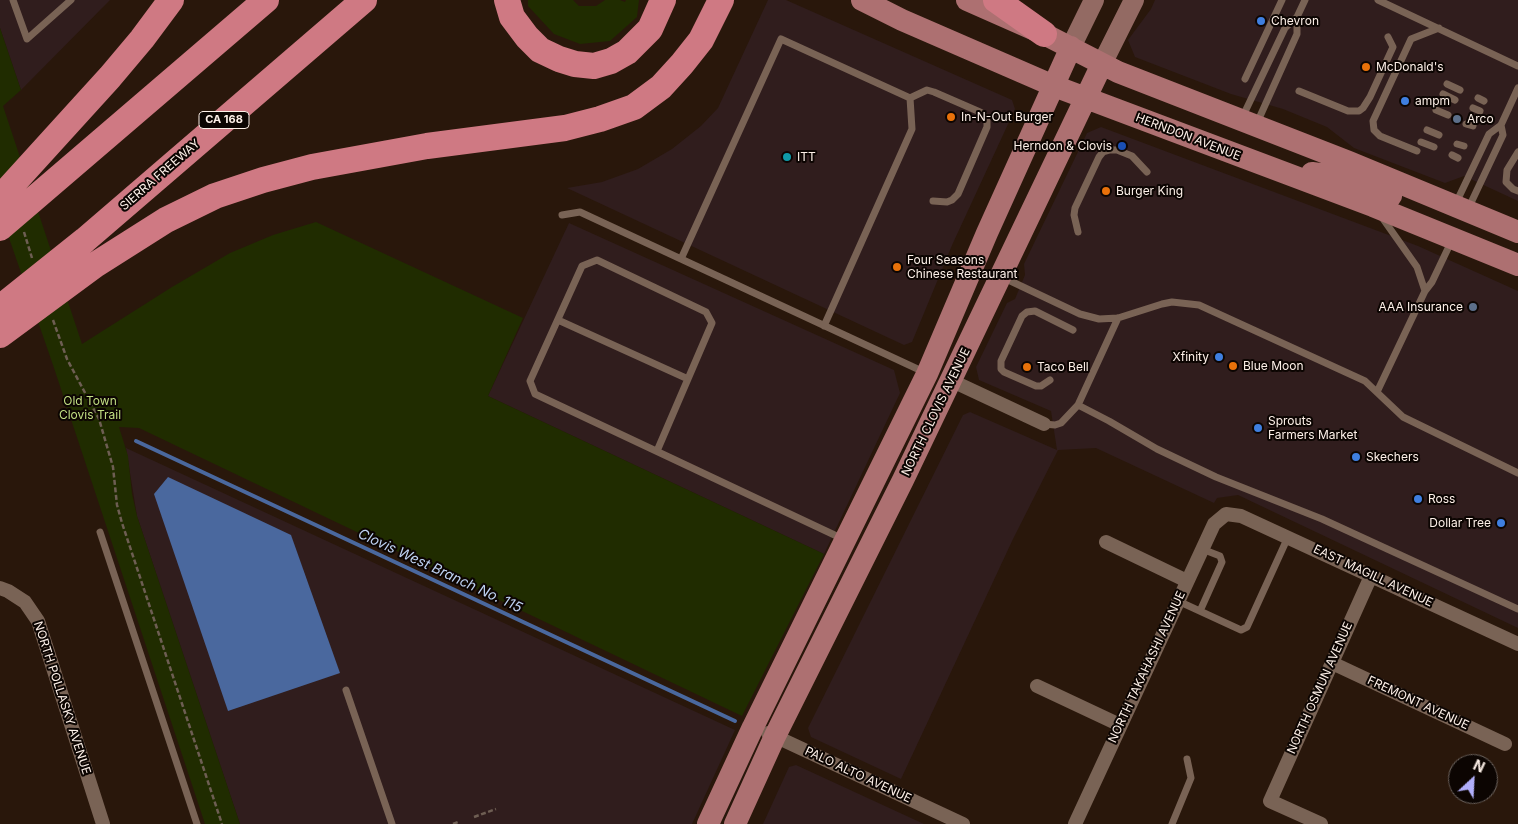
<!DOCTYPE html>
<style>
body{margin:0}
#map{position:relative;width:1518px;height:824px;overflow:hidden;background:#29170b;font-family:Inter,sans-serif}
canvas{display:block}
.north{position:absolute;left:1448px;top:754px;width:50px;height:50px;box-sizing:border-box;background:#0c0502;border:1px solid #6c635e;border-radius:50%;rotate:25deg;font-size:14px;font-weight:700;line-height:20px;text-align:center;color:#fdf0e8}
.north::after{content:'';display:block;margin:auto;width:18px;height:22px;background:#b0aefa;clip-path:polygon(50% 0,100% 100%,50% 72%,0 100%)}
</style>
<div id="map">
<canvas width="1518" height="824"></canvas>
<div class="north">N</div>
</div>
<script>
const g = document.querySelector('canvas').getContext('2d');
g.lineJoin = 'round';
function fillPath(path, color) {
  g.fillStyle = color;
  g.fill(path, 'evenodd');
}
function shape(rows) {
  const path = new Path2D();
  for (const r of rows) {
    path.moveTo(r[0], r[1]);
    for (let i = 2; i < r.length; i += 2) path.lineTo(r[i], r[i + 1]);
  }
  return path;
}
function strokePath(path, color, width, dash) {
  g.strokeStyle = color;
  g.lineWidth = width;
  g.lineCap = dash ? 'butt' : 'round';
  g.setLineDash(dash || []);
  g.stroke(path);
}
function drawText(font, color, halo, rows, align = 'center') {
  g.font = font + ' Inter,sans-serif';
  g.lineWidth = 4;
  g.setLineDash([]);
  g.textBaseline = 'middle';
  g.strokeStyle = halo;
  g.fillStyle = color;
  for (const [text, x, y, turn = 0] of rows) {
    g.save();
    g.translate(x, y);
    g.rotate((+turn || 0) * Math.PI / 180);
    g.textAlign = isNaN(turn) ? turn : align;
    if (halo) g.strokeText(text, 0, 0);
    g.fillText(text, 0, 0);
    g.restore();
  }
}
const commercial = shape([
 [0,0,110,0,21,90,0,28],
 [768,0,786,0,1012,100,1015,109,953,243,912,342,904,345,567,188,602,182,638,169,672,149,701,126,718,108],
 [1155,0,1518,0,1518,201,1464,176,1445,183,1354,148,1327,127,1283,109,1231,94,1135,57,1128,40,1151,9],
 [1101,127,1418,246,1518,291,1518,628,1238,495,1217,498,1214,503,1096,448,1058,450,1013,539,901,779,811,737,808,728,963,415,970,412,1057,450,1051,411,979,380,976,367,1007,303,1015,299,1025,275,1024,264,1087,133],
 [569,223,894,370,900,393,824,554,488,396],
 [126,448,735,730,692,824,240,824,137,516],
 [796,765,924,824,763,824,789,767]
]);
const green = shape([
 [528,0,573,0,579,6,596,6,605,0,620,0,625,2,626,0,639,0,637,17,610,41,580,44,554,34,528,6],
 [0,28,21,90,3,106,82,344,172,287,230,253,273,235,316,222,523,318,488,396,824,554,742,716,139,428,119,427,128,456,132,494,137,516,240,824,205,824,53,365,0,212]
]);
const water = shape([
 [168,477,291,535,340,673,228,711,154,494]
]);
const stream = shape([
 [136,441,735,721]
]);
const path = shape([
 [24,232,32,258],
 [53,320,67,359,99,419,113,467,117,505,122,523,222,824],
 [474,817,496,809],
 [453,824,458,822]
]);
const service = shape([
 [13,0,27,39,71,0],
 [1378,0,1518,66],
 [1245,79,1282,0],
 [1447,84,1460,90],
 [1299,91,1348,111,1359,111,1363,108,1370,97,1393,47,1388,37],
 [1443,94,1455,100],
 [910,98,927,90,934,92,980,112,983,114,987,121,987,127,958,194,952,200,947,202,933,201],
 [1478,98,1484,101],
 [1473,108,1480,111],
 [1436,110,1448,115],
 [1242,118,1285,28,1297,17,1305,0],
 [1257,123,1297,34,1297,17],
 [1466,124,1473,126],
 [1427,130,1439,135],
 [1421,142,1434,147],
 [1457,144,1464,146],
 [1417,151,1380,136,1374,130,1373,121,1411,39,1439,28],
 [1518,152,1507,170,1506,182,1513,189,1518,191],
 [1452,155,1458,158],
 [1456,203,1489,134,1501,125,1518,88],
 [1469,207,1503,135,1501,125],
 [562,215,580,212,924,372],
 [1381,216,1417,267,1425,291],
 [1078,232,1074,215,1075,208,1099,157,1103,152,1110,150,1117,150,1132,156,1147,172],
 [681,259,781,39,910,98,912,129,824,326],
 [1002,277,1080,314,1099,319,1118,318,1162,304,1172,302,1199,305,1365,381,1403,417,1518,473],
 [558,320,688,379],
 [1050,380,1041,386,1036,386,1004,372,1001,369,1001,361,1022,316,1027,312,1035,311,1073,330],
 [1377,392,1425,291,1432,282,1452,240],
 [1078,405,1118,318],
 [1044,424,1055,425,1061,423,1078,405,1109,421,1157,449,1216,477,1322,519,1518,609],
 [657,451,712,323,706,312,597,260,582,266,530,381,535,394,843,539],
 [100,532,197,824],
 [1178,601,1241,630,1247,627,1288,537],
 [1200,611,1222,562,1220,556,1202,549],
 [346,690,392,824],
 [1172,824,1191,778,1187,759]
]);
const minor = shape([
 [950,380,1044,424],
 [1106,542,1187,581],
 [0,588,8,591,25,602,38,621,103,824],
 [1332,663,1505,744],
 [1037,686,1120,725],
 [768,733,963,824],
 [1075,824,1214,524,1226,514,1241,516,1518,644],
 [1321,824,1270,801,1371,576]
]);
const secondary = shape([
 [1071,47,1094,0],
 [1102,64,1134,0]
]);
const primary = shape([
 [862,0,902,20,1054,86,1373,206,1518,265],
 [967,0,1044,34,1118,72,1349,162,1518,232],
 [1312,173,1343,177,1391,196],
 [708,824,753,727,927,374,987,233,1071,47],
 [735,824,775,736,903,480,1102,64]
]);
const motorway = shape([
 [507,0,512,17,527,37,540,50,559,59,575,64,594,66,611,61,627,52,650,29,663,0],
 [996,0,1044,34],
 [0,198,110,77,142,39,171,0],
 [0,228,266,0],
 [0,308,85,240,364,0],
 [0,335,95,265,166,220,215,196,263,180,312,167,427,146,565,128,600,119,634,107,661,87,682,64,701,40,721,0]
]);
const markers = [
 [1261,21,5,"#3f7fe0"],
 [1366,67,5,"#e8710a"],
 [1405,101,5,"#3f7fe0"],
 [951,117,5,"#e8710a"],
 [1457,119,5,"#5c6f8a"],
 [1122,146,5,"#1a4fb4"],
 [787,157,5,"#0f9aa8"],
 [1106,191,5,"#e8710a"],
 [897,267,5,"#e8710a"],
 [1473,307,5,"#5c6f8a"],
 [1219,357,5,"#3f7fe0"],
 [1233,366,5,"#e8710a"],
 [1027,367,5,"#e8710a"],
 [1258,428,5,"#3f7fe0"],
 [1356,457,5,"#3f7fe0"],
 [1418,499,5,"#3f7fe0"],
 [1501,523,5,"#3f7fe0"]
];
const shields = [
 [224,120,50]
];
const shieldNames = [
 ["CA 168",224,120]
];
const poiNames = [
 ["Chevron",1271,21],
 ["McDonald's",1376,67],
 ["ampm",1415,101],
 ["In-N-Out Burger",961,117],
 ["Arco",1467,119],
 ["Herndon & Clovis",1112,146,"right"],
 ["ITT",797,157],
 ["Burger King",1116,191],
 ["Four Seasons",907,260],
 ["Chinese Restaurant",907,274],
 ["AAA Insurance",1463,307,"right"],
 ["Xfinity",1209,357,"right"],
 ["Blue Moon",1243,366],
 ["Taco Bell",1037,367],
 ["Sprouts",1268,421],
 ["Farmers Market",1268,435],
 ["Skechers",1366,457],
 ["Ross",1428,499],
 ["Dollar Tree",1491,523,"right"]
];
const streetNames = [
 ["HERNDON AVENUE",1188,137,21],
 ["SIERRA FREEWAY",160,175,-41],
 ["NORTH CLOVIS AVENUE",936,412,-64],
 ["EAST MAGILL AVENUE",1373,576,25],
 ["NORTH TAKAHASHI AVENUE",1147,667,-65],
 ["NORTH OSMUN AVENUE",1320,688,-66],
 ["NORTH POLLASKY AVENUE",62,698,72],
 ["FREMONT AVENUE",1418,703,25],
 ["PALO ALTO AVENUE",858,775,25]
];
const parkNames = [
 ["Old Town",90,401],
 ["Clovis Trail",90,415]
];
const waterNames = [
 ["Clovis West Branch No. 115",440,571,25]
];
fillPath(commercial, '#301d1d');
fillPath(green, '#202c00');
fillPath(water, '#4a689e');
strokePath(stream, '#4a689e', 4);
strokePath(path, '#6e5e53', 2.5, [5, 2.5]);
strokePath(service, '#796355', 7);
strokePath(minor, '#796355', 14);
strokePath(secondary, '#936a63', 20);
strokePath(primary, '#ad7071', 22);
strokePath(motorway, '#cf7983', 26);
for (const [x, y, r, color] of markers) {
  const dot = new Path2D();
  dot.arc(x, y, r, 0, 2 * Math.PI);
  g.fillStyle = color;
  g.fill(dot);
  strokePath(dot, '#0c0502', 2);
}
for (const [x, y, w] of shields) {
  const box = new Path2D();
  box.roundRect(x - w / 2, y - 8.5, w, 17, 4);
  g.fillStyle = '#0c0502';
  g.fill(box);
  strokePath(box, '#fdf0e8', 1);
}
drawText('bold 11px', '#fdf0e8', null, shieldNames);
drawText('12px', '#fdf0e8', '#0c0502', poiNames, 'left');
drawText('12px', '#fdf0e8', '#0c0502', streetNames);
drawText('12px', '#c2df83', '#0c0502', parkNames);
drawText('italic 14px', '#bed1f1', '#0c0502', waterNames);
</script>
